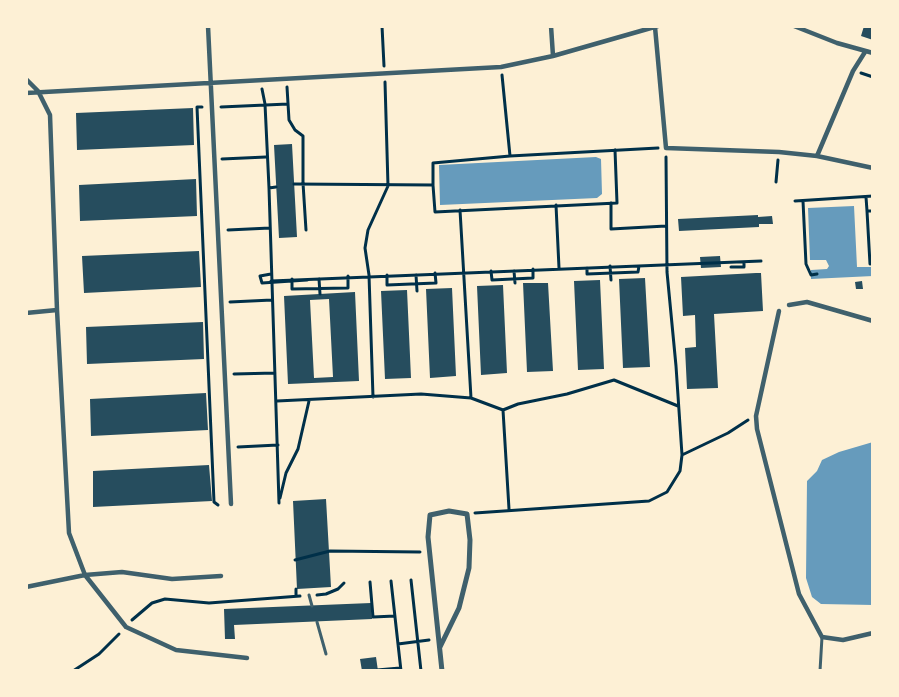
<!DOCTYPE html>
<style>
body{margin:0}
#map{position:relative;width:899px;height:697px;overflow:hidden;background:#fdf0d5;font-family:Figtree,sans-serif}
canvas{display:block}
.frame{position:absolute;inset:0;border:28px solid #fdf0d5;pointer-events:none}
</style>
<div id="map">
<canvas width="899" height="697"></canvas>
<div class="frame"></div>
</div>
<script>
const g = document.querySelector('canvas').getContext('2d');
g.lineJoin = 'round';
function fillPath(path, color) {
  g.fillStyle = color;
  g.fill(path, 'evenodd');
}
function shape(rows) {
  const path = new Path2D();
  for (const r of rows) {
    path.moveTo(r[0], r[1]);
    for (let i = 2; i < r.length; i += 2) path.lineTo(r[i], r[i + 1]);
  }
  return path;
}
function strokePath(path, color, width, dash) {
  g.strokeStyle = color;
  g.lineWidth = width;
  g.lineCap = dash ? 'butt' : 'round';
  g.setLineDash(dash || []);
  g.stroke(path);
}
const water = shape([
 [596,157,601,159,602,194,597,198,440,205,439,165],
 [854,206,857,267,873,267,873,276,811,279,811,270,827,269,829,266,826,260,810,260,808,208],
 [873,442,873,605,821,604,812,597,806,578,807,481,817,471,822,460,839,452]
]);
const building = shape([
 [864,26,873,26,873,40,861,36],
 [193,108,194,145,77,150,76,113],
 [292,144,297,237,279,238,274,145],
 [196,179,197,216,80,221,79,185],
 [758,215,758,217,772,216,773,224,759,224,759,227,679,231,678,219],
 [199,251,201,287,84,293,82,256],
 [720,256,721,267,701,268,700,257],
 [756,273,761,273,763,311,714,314,718,388,687,389,685,348,696,347,695,315,683,316,681,277],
 [645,278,650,367,623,368,619,279],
 [600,280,604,369,578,370,574,281],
 [862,281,863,289,856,289,855,282],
 [523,283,548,283,553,371,527,372],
 [503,285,507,373,481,375,477,286],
 [452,288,456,376,430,378,426,289],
 [407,290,411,378,385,379,381,291],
 [355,292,359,381,288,384,284,296],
 [329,299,333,377,314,378,310,300],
 [203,322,204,359,87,364,86,327],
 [206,393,208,430,91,436,90,399],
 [209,465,212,501,93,507,93,471],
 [326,499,331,587,297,589,293,501],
 [371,603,372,619,234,625,235,639,225,639,224,609],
 [376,657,378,671,362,671,360,659]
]);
const path = shape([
 [382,26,384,66],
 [861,73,873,77],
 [502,75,510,156],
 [287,87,289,120,295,130,303,136,303,183,306,230],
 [262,89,265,104,269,188,279,503],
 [202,107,197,107,214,502,218,505],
 [221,107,288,104],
 [222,159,266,157],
 [776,182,778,160],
 [294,184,433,185,433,163,510,156,658,148],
 [433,185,435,212,617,203,615,150],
 [269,188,276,187],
 [866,197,867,211],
 [795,201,873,196],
 [803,201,806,264,811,275,817,274],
 [611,203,611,229,666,226],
 [556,205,559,268],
 [460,210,471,398],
 [228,230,270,228],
 [870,264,867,211,873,211],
 [610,266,611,280],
 [731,267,744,267,744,262],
 [587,268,587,274,638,272,639,266],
 [491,271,492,280,533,278,533,269],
 [514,271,515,283],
 [271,274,260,276,262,283,307,280],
 [387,275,387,285,436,283,435,273],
 [416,275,417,291],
 [292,279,292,289,348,288,348,276],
 [319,279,320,294],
 [271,281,761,261],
 [230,302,272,300],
 [234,374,275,373],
 [373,397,369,275,365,248,368,230,388,186,385,82],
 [277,401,421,394,471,398,503,410,518,404,567,394,614,380,678,406],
 [503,410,509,509],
 [238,447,278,445],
 [682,455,728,433,748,420],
 [280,498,286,473,298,449,309,401],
 [475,513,649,501,667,492,680,471,682,455,676,366,667,272,666,157],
 [295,560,330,551,420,552],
 [411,580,421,671],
 [391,581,401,671],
 [370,582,373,617,395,616],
 [296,589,296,596],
 [317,595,326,594,338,589,344,583],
 [132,620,152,603,165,599,209,603,300,596],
 [398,644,429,640],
 [377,670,400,668],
 [73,671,99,654,119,634]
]);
const service = shape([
 [309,595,312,606],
 [317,622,326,654],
 [820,671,822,637]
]);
const pedestrian = shape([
 [208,26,231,504],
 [794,26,837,43,873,53],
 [655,27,666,148,779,152,817,156,873,168],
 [553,56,658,26],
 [26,79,38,91,50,115,57,310,69,533,85,575,126,627,176,650,247,658],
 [26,93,501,67,553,56,551,26],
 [817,156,853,71,865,52],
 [789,305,807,302,873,321],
 [779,311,756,416,757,429,799,594,822,637,843,640,873,633],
 [26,313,57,310],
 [26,587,85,575,122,572,172,579,221,576]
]);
const minor = shape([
 [440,647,459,608,469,568,470,540,467,514,449,511,430,515,428,537,442,671]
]);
fillPath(water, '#669bbc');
fillPath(building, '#264d5e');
strokePath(path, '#003049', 3);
strokePath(service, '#3f606c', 3);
strokePath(pedestrian, '#3f606c', 4.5);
strokePath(minor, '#3f606c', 5);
</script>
